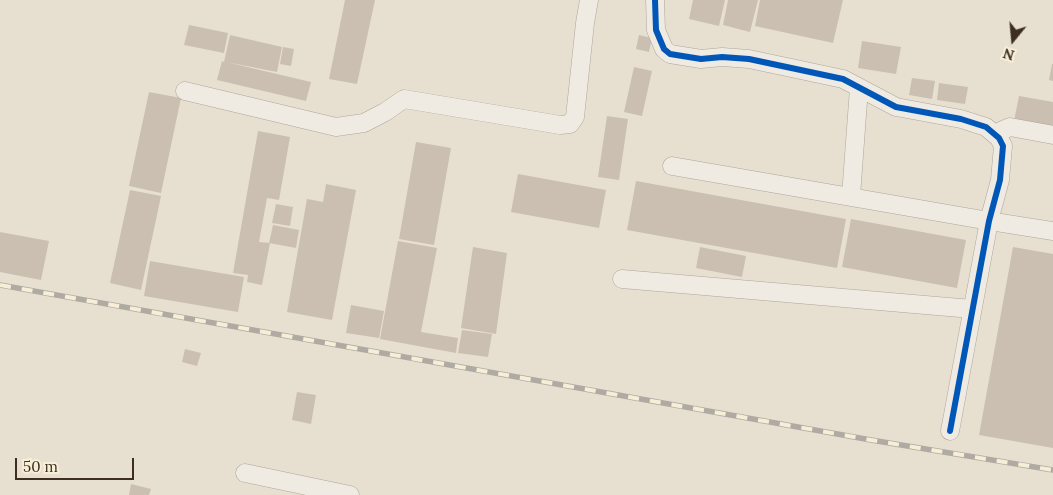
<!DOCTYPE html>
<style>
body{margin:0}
#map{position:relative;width:1053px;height:495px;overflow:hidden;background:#e7e0d1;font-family:Lora,serif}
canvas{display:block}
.north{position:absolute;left:988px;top:15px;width:50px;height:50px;-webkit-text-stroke:4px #f7eed8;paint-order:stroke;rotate:197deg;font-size:14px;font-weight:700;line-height:20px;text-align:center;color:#3d2e20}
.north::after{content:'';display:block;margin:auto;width:18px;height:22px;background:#3d2e20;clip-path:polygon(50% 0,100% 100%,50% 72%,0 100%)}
.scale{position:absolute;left:15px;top:458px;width:119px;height:22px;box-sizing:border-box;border:2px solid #3d2e20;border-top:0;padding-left:6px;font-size:15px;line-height:18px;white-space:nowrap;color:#3d2e20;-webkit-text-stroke:4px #f7eed8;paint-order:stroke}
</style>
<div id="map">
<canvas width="1053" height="495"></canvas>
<div class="north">N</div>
<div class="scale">50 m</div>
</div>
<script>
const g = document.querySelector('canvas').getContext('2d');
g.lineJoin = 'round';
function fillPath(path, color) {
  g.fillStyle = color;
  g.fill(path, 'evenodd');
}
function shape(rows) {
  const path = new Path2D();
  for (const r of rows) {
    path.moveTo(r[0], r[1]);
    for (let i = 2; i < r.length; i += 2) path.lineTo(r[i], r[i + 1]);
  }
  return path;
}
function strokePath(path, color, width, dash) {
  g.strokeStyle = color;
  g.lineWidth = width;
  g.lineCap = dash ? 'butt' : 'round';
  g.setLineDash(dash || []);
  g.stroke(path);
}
const building = shape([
 [345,0,375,0,357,84,329,79],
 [693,0,725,0,719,26,689,19],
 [728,0,758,0,750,32,723,25],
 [760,0,843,0,833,43,755,26],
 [189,25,228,33,224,53,184,45],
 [230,35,282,47,277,72,226,62,311,82,306,101,217,80,222,61,224,62],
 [639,35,652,38,649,52,636,49],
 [862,41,901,47,896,74,858,68],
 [283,47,294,49,291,66,280,64],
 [1052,64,1053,64,1053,81,1049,80],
 [634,67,652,71,642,116,624,112],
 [912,78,935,81,932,99,909,95],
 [939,83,968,87,965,104,937,100],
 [149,92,181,98,161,193,129,186],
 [1019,96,1053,102,1053,128,1014,121],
 [607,116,628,119,619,180,598,177],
 [258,131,290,137,279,200,267,198,259,242,270,243,262,285,247,282,248,275,233,273],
 [416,142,451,148,434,245,399,239],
 [518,174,606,190,599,228,511,212],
 [636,181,846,219,837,268,627,230],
 [326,184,356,190,332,320,287,312,307,199,323,202],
 [130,190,161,196,141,290,110,283],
 [276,204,293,207,290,226,272,223],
 [851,219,966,240,957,288,842,267],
 [273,225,299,230,296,248,269,243],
 [0,232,49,241,41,280,0,272],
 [398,241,437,248,421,332,458,338,456,353,380,339],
 [473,247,507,253,496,334,461,328],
 [700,247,746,256,742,277,696,268],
 [1013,247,1053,254,1053,448,979,435],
 [150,261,244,277,238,312,144,296],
 [351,305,384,311,379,338,346,333],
 [462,330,492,334,488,357,458,353],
 [185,349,201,353,197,366,182,362],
 [297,392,316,395,311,424,292,420],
 [131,484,151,489,149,495,129,495]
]);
const minor = shape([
 [655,0,656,30,664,49,670,54,701,59,722,57,749,59,843,79,896,107,961,119,986,127,999,138,1003,146,1000,180,989,221,950,431],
 [185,91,336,127,364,123,385,112,404,99,560,125,570,124,575,117,585,23,589,0],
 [994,134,1010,127,1053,135],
 [672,166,989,221,1053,231],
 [851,196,859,88],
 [622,279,972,309],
 [245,473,350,495]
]);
const rail = shape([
 [0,285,871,440,1053,470]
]);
const cycleway = shape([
 [655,0,656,30,664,49,670,54,701,59,722,57,749,59,843,79,896,107,961,119,986,127,999,138,1003,146,1000,180,989,221,950,431]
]);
fillPath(building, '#cbbfb2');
strokePath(minor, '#ada599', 19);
strokePath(minor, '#efebe3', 18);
strokePath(rail, '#afaaa2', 5.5);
strokePath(rail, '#f7eed8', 4, [11]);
strokePath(cycleway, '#0057b8', 6);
</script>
